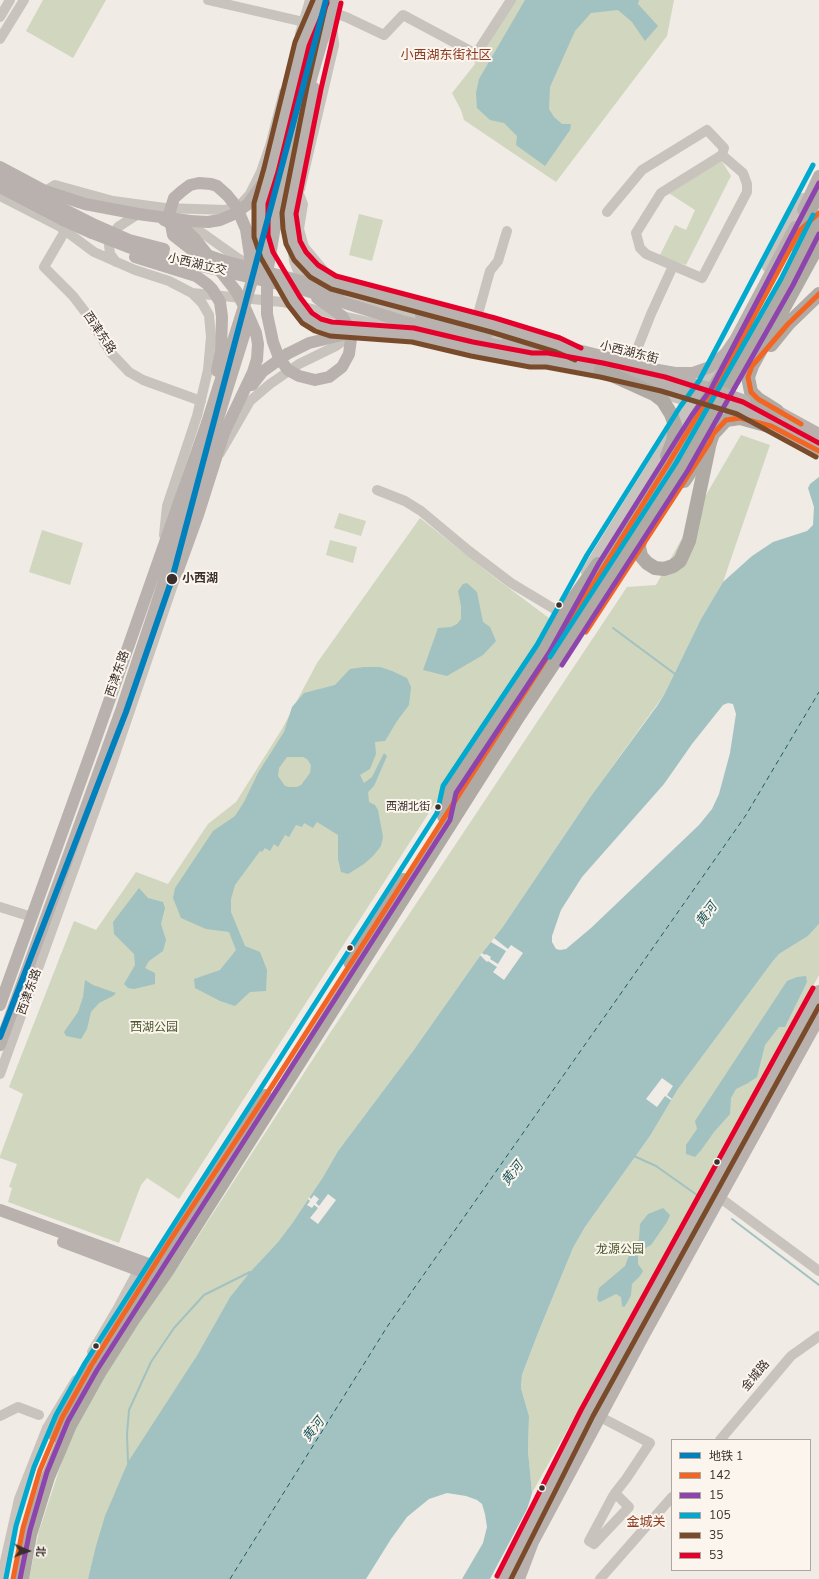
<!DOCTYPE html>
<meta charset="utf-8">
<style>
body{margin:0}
#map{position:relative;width:819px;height:1579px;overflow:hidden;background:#f0ebe5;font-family:"Nunito Sans","Noto Sans SC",sans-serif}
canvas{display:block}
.legend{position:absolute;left:671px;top:1439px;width:140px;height:132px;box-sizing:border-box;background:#fbf5ee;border:1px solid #aea6a0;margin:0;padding:5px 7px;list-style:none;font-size:12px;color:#3b302b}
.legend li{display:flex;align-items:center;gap:8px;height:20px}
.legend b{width:20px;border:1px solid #aea6a0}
.north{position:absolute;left:8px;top:1531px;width:40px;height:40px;-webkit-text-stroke:3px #fbf5ee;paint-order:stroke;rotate:92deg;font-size:11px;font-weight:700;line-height:16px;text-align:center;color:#3b302b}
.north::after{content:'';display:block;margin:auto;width:14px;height:18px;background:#3b302b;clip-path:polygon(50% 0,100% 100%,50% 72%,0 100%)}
</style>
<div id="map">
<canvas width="819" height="1579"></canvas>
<ul class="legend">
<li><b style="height:5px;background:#0080bc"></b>地铁 1</li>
<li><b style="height:5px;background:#f26522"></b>142</li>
<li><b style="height:5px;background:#8e44ad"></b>15</li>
<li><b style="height:5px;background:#00a9ce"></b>105</li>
<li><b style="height:5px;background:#7a4b2a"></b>35</li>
<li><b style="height:5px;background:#e4002b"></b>53</li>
</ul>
<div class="north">北</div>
</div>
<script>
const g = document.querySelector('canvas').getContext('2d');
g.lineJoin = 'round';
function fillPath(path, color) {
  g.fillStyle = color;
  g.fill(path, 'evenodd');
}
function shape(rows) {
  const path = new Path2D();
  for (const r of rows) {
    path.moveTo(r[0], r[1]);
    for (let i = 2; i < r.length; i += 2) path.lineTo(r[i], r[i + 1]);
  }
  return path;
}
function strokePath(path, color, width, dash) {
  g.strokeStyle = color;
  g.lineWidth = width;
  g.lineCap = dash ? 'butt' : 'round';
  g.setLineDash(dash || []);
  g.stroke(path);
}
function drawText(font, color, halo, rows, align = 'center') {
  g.font = font + ' "Nunito Sans","Noto Sans SC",sans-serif';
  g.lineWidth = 4;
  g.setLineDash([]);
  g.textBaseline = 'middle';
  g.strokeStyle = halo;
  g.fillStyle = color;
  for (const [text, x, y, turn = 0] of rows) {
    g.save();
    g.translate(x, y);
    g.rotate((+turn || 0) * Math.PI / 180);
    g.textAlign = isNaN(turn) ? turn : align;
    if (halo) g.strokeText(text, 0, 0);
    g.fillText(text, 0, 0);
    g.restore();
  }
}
const green = shape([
 [43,0,106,0,73,58,26,31],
 [511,0,674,0,667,36,556,182,464,120,461,110,452,93,475,64,473,55],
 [721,160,731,176,686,265,659,257,675,225,686,230,695,210,667,192],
 [359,214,383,220,372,261,349,255],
 [741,435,770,445,723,582,701,619,664,695,591,796,502,928,482,953,413,1051,338,1151,323,1177,293,1222,278,1242,250,1272,230,1297,196,1357,92,1565,88,1579,29,1579,39,1531,71,1434,117,1355,158,1294,180,1264,328,1036,627,587,656,585,706,495],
 [339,513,366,521,361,536,334,528],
 [420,518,498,580,553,621,179,1199,147,1178,141,1185,119,1243,8,1202,12,1188,9,1187,17,1164,0,1158,0,1156,23,1094,9,1087,74,921,96,930,136,872,168,884,208,824,236,802,282,729,317,663],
 [42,530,83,543,70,585,29,572],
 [330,540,357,547,353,563,326,555],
 [819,924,819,975,701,1191,532,1493,528,1451,529,1416,521,1388,522,1375,538,1333,573,1248,585,1227,650,1136,678,1089,773,961,779,954,808,936]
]);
const water = shape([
 [525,0,639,0,638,4,658,26,645,41,632,22,618,10,591,13,575,31,550,87,549,109,554,117,562,124,571,124,570,130,545,166,516,145,517,136,504,123,490,120,477,108,476,93,479,79],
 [819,477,819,924,808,936,779,954,773,961,678,1089,650,1136,585,1227,573,1248,538,1333,522,1375,521,1388,529,1416,528,1451,532,1493,530,1500,527,1509,490,1579,462,1579,483,1543,487,1527,485,1514,482,1504,477,1500,466,1496,447,1493,429,1499,407,1517,391,1539,366,1579,88,1579,96,1546,105,1516,128,1462,196,1357,230,1297,250,1272,278,1242,293,1222,323,1177,338,1151,413,1051,482,953,502,928,591,796,657,706,664,695,701,619,723,582,752,556,773,542,807,531,813,525,814,507,808,488,810,484],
 [728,703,733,704,736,714,730,753,719,794,712,809,699,825,591,928,566,949,560,950,556,949,552,942,552,936,561,910,582,877,664,784,692,744,723,705],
 [467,583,477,592,483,622,490,627,496,641,483,655,447,676,423,670,438,628,451,627,457,624,461,619,461,606,458,591,463,584],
 [364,667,380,667,392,671,407,678,411,687,409,705,397,721,385,741,375,742,376,754,370,769,360,775,364,783,372,777,384,753,387,756,374,786,368,792,369,802,375,805,378,810,383,837,381,846,373,856,364,864,348,874,341,872,338,859,338,835,317,822,313,828,304,823,302,827,296,825,289,837,285,835,278,847,274,844,270,851,265,848,262,852,260,851,235,885,231,899,231,912,245,946,260,952,267,970,266,991,250,992,235,1006,220,1001,195,988,194,979,220,970,236,950,229,932,206,929,181,918,173,898,175,888,213,831,235,816,244,802,258,773,284,732,292,707,304,693,335,685,350,669],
 [287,757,303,757,307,759,311,765,310,773,301,785,297,787,289,787,285,786,278,776,279,768],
 [139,888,148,898,163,902,165,908,161,924,166,940,163,951,149,961,145,968,155,973,155,984,134,989,128,988,124,984,135,965,134,954,114,934,113,922],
 [806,976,807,982,785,1027,779,1027,765,1045,757,1077,748,1083,736,1089,731,1098,730,1114,714,1132,702,1149,695,1157,686,1154,686,1145,697,1129,695,1121,787,981,797,977],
 [85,980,93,985,116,993,113,996,99,1003,91,1012,87,1029,81,1039,66,1036,64,1032,78,1012,83,997],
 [663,1208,670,1215,667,1222,651,1245,642,1250,638,1255,638,1264,643,1271,640,1276,632,1284,631,1295,627,1303,624,1307,622,1306,621,1297,616,1294,600,1302,598,1301,597,1298,599,1288,625,1266,631,1250,639,1239,640,1224,648,1214]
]);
const pier = shape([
 [494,938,508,949,511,945,523,953,504,980,493,972,497,967,488,961,487,962,480,955,482,953,485,955,486,954,491,957,490,959,498,964,506,951,491,942],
 [662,1078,673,1086,667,1095,672,1099,671,1100,665,1096,657,1107,646,1099],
 [328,1194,336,1200,318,1224,310,1218,318,1208,314,1205,312,1208,307,1205,310,1201,308,1199,309,1197,311,1199,314,1195,319,1199,316,1203,319,1206]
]);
const stream = shape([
 [613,628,675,674],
 [634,1156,656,1166,697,1195],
 [732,1219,819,1285],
 [128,1462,127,1434,129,1410,151,1362,174,1328,204,1295,250,1272]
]);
const ferry = shape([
 [230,1579,387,1327,746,815,819,692]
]);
const minor = shape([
 [208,0,304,22],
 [0,17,10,0],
 [300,34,310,0],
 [0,39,24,0],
 [722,155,743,173,747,184,747,192,702,278,646,254,640,248,636,233,661,193,722,155],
 [300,189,334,45,331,12,346,17,384,35,403,15,476,54,511,0],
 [45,191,55,185,113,201,165,208,226,210,241,204,250,194,261,172,270,146,284,92],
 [299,194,303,204,299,229,304,247,329,277],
 [0,196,59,226,94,252,135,270,169,281,192,293,282,302,373,323],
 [607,212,642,170,707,130,724,148,722,155],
 [184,220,239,259,250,264],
 [65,231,44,267,73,296,86,313,111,353,129,372,143,380,201,401],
 [292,244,294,261,299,274,309,283],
 [116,262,110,254,109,245,111,236,118,227,138,214],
 [767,267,803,198],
 [332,293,427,317],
 [474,328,490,271,498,261,507,231],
 [480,329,516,339],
 [630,367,651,314,673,266],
 [654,391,692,403],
 [220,453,250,401,270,384,299,364,336,346,360,329,374,324,404,326],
 [377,490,405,501,421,511,469,551,511,583,556,610,561,616,564,612],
 [164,535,167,506,197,416,208,370,211,337,209,315,202,303,192,293],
 [586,572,686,411,705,385,717,361],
 [0,907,32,917],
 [0,1074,112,763,176,576],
 [719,1197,819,1271],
 [92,1352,118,1308,138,1271],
 [0,1416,18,1407,39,1415],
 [606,1420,650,1443,626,1479,615,1493,612,1498,589,1541,594,1544,629,1507,615,1493],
 [720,1440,791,1356,819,1336],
 [1,1579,19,1499,47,1428,76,1380],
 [600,1579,672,1497]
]);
const major = shape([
 [0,167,45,191,85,204,138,214,176,219],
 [0,187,63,220,92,233],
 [278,208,309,86,334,0],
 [803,210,819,176],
 [164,220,188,232,195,239,236,291],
 [190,221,208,222,220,220,234,214,248,204,263,183],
 [261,235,261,203,271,170,302,44,309,25,321,0],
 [359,331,386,332,413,335,472,349,531,360,547,360],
 [508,339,596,362],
 [485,342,519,350],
 [252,385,262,372,287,354],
 [745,401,777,411,819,434],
 [771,426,819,451],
 [167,585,178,570,198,515,224,433,253,372,257,359],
 [0,1005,94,744,207,423],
 [0,1045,122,708,215,428],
 [0,1210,162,1269],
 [63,1242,156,1277],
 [503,1579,587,1413,819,991],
 [519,1579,533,1542,644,1335,819,1018]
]);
const highway = shape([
 [792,244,819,193],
 [771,345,788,324,819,294],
 [729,363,747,329],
 [777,411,758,399,751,392,748,377,752,366,819,244],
 [684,481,710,442,713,434,726,420,740,418,769,426],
 [444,816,449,790,543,649,561,616,598,564],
 [350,962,403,880],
 [55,1435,62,1418,91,1366,169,1242,265,1096],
 [22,1579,30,1535,48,1477,70,1425,99,1373,134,1318,167,1271,520,714,616,570,682,467,787,282,819,218]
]);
const majorBridge = shape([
 [314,88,289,214,290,229,293,243,300,256,314,271,333,282,360,290,493,325,558,345,658,370,675,373,693,373,710,367,726,353,735,340,795,227],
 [0,177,95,225,129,240,164,249],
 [278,208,267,274,267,314,273,342,279,358,288,370,299,376,315,380,329,377,342,367,349,354,351,339,349,328,342,316,317,298],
 [176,219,190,221],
 [92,233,141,252,304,290,402,321,485,342],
 [135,257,196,276,207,284,212,289,220,302,222,317,221,350,217,371],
 [282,281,294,301,307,318,318,325,331,329,359,331],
 [251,284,250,256,246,229,236,206,227,195,217,186,211,184,199,183,190,185,182,191,174,198,169,214,173,235,192,250,224,261,340,291],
 [236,291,246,310,256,333,258,344,257,359],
 [421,315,487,334],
 [287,354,309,343,346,334],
 [547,360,601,370,663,384,740,408,771,426],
 [671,379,706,387,745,401],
 [207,423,251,284,286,137],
 [215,428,246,329]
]);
const highwayBridge = shape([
 [601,370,654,394,663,401,671,414,675,425,673,441,667,456],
 [649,507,643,520,639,547,641,556,647,563,655,568,664,569,673,566,680,561,689,541,710,442],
 [458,795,513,709,550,653,670,461,729,363]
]);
const bus1 = shape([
 [801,424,758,399,751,392,748,377,752,366,788,324,819,294],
 [586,632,710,442,713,434,726,420,740,418,771,426,819,451],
 [13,1579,23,1528,40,1470,62,1418,91,1366,169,1242,272,1086,550,653,670,461,729,363,800,230,819,213]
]);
const bus2 = shape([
 [562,665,688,470,793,285,819,234],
 [20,1579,30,1530,47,1472,68,1421,97,1370,450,820,456,793,549,653,599,563,692,415,711,389,819,183]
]);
const bus3 = shape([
 [550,657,676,463,781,279,813,215],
 [6,1578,16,1526,34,1467,56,1415,85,1363,437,813,443,786,537,645,587,555,680,407,699,381,813,165]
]);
const bus4 = shape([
 [313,0,295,42,264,168,254,203,254,237,261,258,288,305,302,323,315,331,330,336,412,342,471,356,530,367,546,367,600,377,661,391,737,414,816,457],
 [327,0,307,87,282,213,283,229,286,244,294,260,310,277,331,289,491,332,556,352,575,360],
 [511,1579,593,1416,819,1006]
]);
const bus5 = shape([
 [327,3,309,46,278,172,268,204,268,235,273,252,300,297,312,313,321,319,332,322,414,328,473,342,532,353,548,353,603,363,665,377,743,402,819,443],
 [341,3,321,89,296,214,300,241,306,252,318,265,336,276,495,318,560,338,581,348],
 [497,1576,581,1410,813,988]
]);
const metro1 = shape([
 [0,1037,126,712,172,579,326,0]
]);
const markers = [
 [172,579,6,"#3b302b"],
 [559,605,3.5,"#3b302b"],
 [438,807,3.5,"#3b302b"],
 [350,948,3.5,"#3b302b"],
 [717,1162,3.5,"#3b302b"],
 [96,1346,3.5,"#3b302b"],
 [542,1488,3.5,"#3b302b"]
];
const busNames = [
 ["西湖北街",430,807]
];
const streetNames = [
 ["小西湖立交",197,265,13],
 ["西津东路",99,333,56],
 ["小西湖东街",629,353,14],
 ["西津东路",118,674,-71],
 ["西津东路",30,992,-70],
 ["金城路",756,1376,-50]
];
const stopNames = [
 ["小西湖",182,579]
];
const parkNames = [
 ["西湖公园",154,1028],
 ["龙源公园",620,1250]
];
const neighbourhoodNames = [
 ["小西湖东街社区",446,56],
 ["金城关",646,1523]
];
const waterNames = [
 ["黄河",707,915,-53],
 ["黄河",513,1174,-52],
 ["黄河",314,1430,-52]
];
fillPath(green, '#d1d6bf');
fillPath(water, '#a1c2c1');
fillPath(pier, '#f0ebe5');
strokePath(stream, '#a1c2c1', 2);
strokePath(ferry, '#1f5a5e', 1, [5, 4]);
strokePath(minor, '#c9c3be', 10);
strokePath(major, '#b8b1ad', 12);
strokePath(highway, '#afaaa4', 14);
strokePath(majorBridge, '#b8b1ad', 12);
strokePath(highwayBridge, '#afaaa4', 14);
strokePath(bus1, '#f26522', 5);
strokePath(bus2, '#8e44ad', 5);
strokePath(bus3, '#00a9ce', 5);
strokePath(bus4, '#7a4b2a', 5);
strokePath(bus5, '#e4002b', 5);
strokePath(metro1, '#0080bc', 6);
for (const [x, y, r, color] of markers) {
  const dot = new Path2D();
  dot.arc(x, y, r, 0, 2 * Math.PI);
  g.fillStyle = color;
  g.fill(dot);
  strokePath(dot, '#fbf5ee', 1.5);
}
drawText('11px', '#3b302b', '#fbf5ee', busNames, 'right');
drawText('12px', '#3b302b', '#fbf5ee', streetNames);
drawText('bold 12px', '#3b302b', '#fbf5ee', stopNames, 'left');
drawText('12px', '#4a5a2e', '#fbf5ee', parkNames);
drawText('13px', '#8c3b22', '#fbf5ee', neighbourhoodNames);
drawText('italic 13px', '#1f5a5e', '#fbf5ee', waterNames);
</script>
